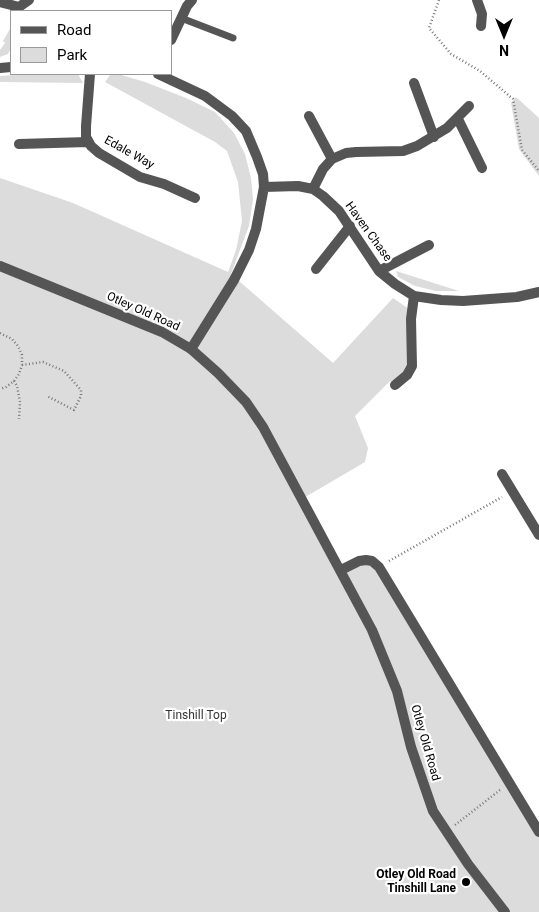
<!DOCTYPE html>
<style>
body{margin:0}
#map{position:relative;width:539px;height:912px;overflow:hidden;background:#fff;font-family:Roboto,sans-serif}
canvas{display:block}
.legend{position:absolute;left:10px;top:10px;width:162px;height:65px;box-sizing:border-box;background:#fff;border:1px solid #999;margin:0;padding:6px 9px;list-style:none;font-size:15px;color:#000}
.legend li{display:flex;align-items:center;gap:10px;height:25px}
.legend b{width:25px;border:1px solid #999}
.north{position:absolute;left:479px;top:10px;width:50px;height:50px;-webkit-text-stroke:4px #fff;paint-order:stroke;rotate:180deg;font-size:14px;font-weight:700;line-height:20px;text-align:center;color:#000}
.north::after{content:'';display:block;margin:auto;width:18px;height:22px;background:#000;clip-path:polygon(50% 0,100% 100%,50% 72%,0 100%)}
</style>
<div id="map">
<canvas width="539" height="912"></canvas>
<ul class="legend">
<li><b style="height:6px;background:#555"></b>Road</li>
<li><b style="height:14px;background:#dcdcdc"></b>Park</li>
</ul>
<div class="north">N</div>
</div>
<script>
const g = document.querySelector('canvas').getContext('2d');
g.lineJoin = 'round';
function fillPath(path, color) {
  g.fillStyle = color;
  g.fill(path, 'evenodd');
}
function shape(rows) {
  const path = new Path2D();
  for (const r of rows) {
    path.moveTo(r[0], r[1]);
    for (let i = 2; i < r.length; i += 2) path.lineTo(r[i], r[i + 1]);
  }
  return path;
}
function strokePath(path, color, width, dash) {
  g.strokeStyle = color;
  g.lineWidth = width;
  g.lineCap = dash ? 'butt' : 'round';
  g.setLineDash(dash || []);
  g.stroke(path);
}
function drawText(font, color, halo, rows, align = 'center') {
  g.font = font + ' Roboto,sans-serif';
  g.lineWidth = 4.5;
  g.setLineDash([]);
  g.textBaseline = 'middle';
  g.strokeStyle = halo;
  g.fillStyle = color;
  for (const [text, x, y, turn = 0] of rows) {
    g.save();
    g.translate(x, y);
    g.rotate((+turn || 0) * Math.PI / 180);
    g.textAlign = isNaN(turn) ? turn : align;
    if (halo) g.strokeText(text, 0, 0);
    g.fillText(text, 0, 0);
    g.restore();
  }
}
const green = shape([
 [11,27,11,48,8,54,0,57,0,50,5,43,3,41],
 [28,74,78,74,83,83,0,82,0,76],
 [118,74,145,82,186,98,215,112,234,133,245,154,251,178,253,199,249,226,231,274,333,363,393,298,412,311,412,357,395,385,390,381,355,416,368,448,365,462,302,499,341,570,372,561,539,832,539,912,0,912,0,178,73,203,228,272,236,250,242,221,238,182,227,151,215,142,105,82,110,75],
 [516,97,539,118,539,176,519,149,511,103],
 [396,271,459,291,436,291,415,286,398,277]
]);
const path = shape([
 [439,0,429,28,451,54,480,71,513,99,522,150,539,171],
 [0,333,12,339,18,346,22,355,22,365,19,374,14,381,6,387,0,389],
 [22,365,43,362,64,371,81,390,81,396,74,410,47,396],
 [14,381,17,386,20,402,19,419],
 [389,561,502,497],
 [455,825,500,790]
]);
const service = shape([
 [181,18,233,38]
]);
const minor = shape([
 [477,0,482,14,481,26],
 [0,2,19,7,29,0],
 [171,40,187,6,192,0],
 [0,68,11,67],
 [90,74,86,126,86,137,91,146,99,153,140,177,164,184,195,198],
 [158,74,205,96,232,116,246,131,257,157,263,174,264,187,256,229,249,250,234,280,191,349],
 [414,83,434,137],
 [309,116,332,159],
 [458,119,482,168],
 [19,144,88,142],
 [264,187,298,186,313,189,323,196,339,211,379,271,395,284,414,296,441,300,463,301,517,297,539,292],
 [313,189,323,169,332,159,346,153,356,152,403,151,417,146,447,128,469,106],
 [316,269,350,226],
 [379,271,429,245],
 [395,385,407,375,412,366,411,319,414,296],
 [502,474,539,535],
 [341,570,359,561,366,560,372,561,379,567,539,832]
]);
const tertiary = shape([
 [0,266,162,332,191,349,218,373,246,402,263,427,372,630,397,691,411,747,433,811,468,864,505,912]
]);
const markers = [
 [466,882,5,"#000"]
];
const streetNames = [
 ["Edale Way",129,153,29],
 ["Haven Chase",368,232,54],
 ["Otley Old Road",143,312,24],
 ["Otley Old Road",425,743,74]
];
const parkNames = [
 ["Tinshill Top",196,716]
];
const poiNames = [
 ["Otley Old Road",456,875],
 ["Tinshill Lane",456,889]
];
fillPath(green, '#dcdcdc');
strokePath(path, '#777', 2.5, [1, 2.5]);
strokePath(service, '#555', 7);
strokePath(minor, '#555', 10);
strokePath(tertiary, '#555', 10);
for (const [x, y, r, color] of markers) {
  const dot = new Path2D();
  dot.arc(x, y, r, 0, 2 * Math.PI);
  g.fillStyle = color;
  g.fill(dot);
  strokePath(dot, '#fff', 2);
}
drawText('12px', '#000', '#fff', streetNames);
drawText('12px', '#333', '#fff', parkNames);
drawText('bold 12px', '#000', '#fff', poiNames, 'right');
</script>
